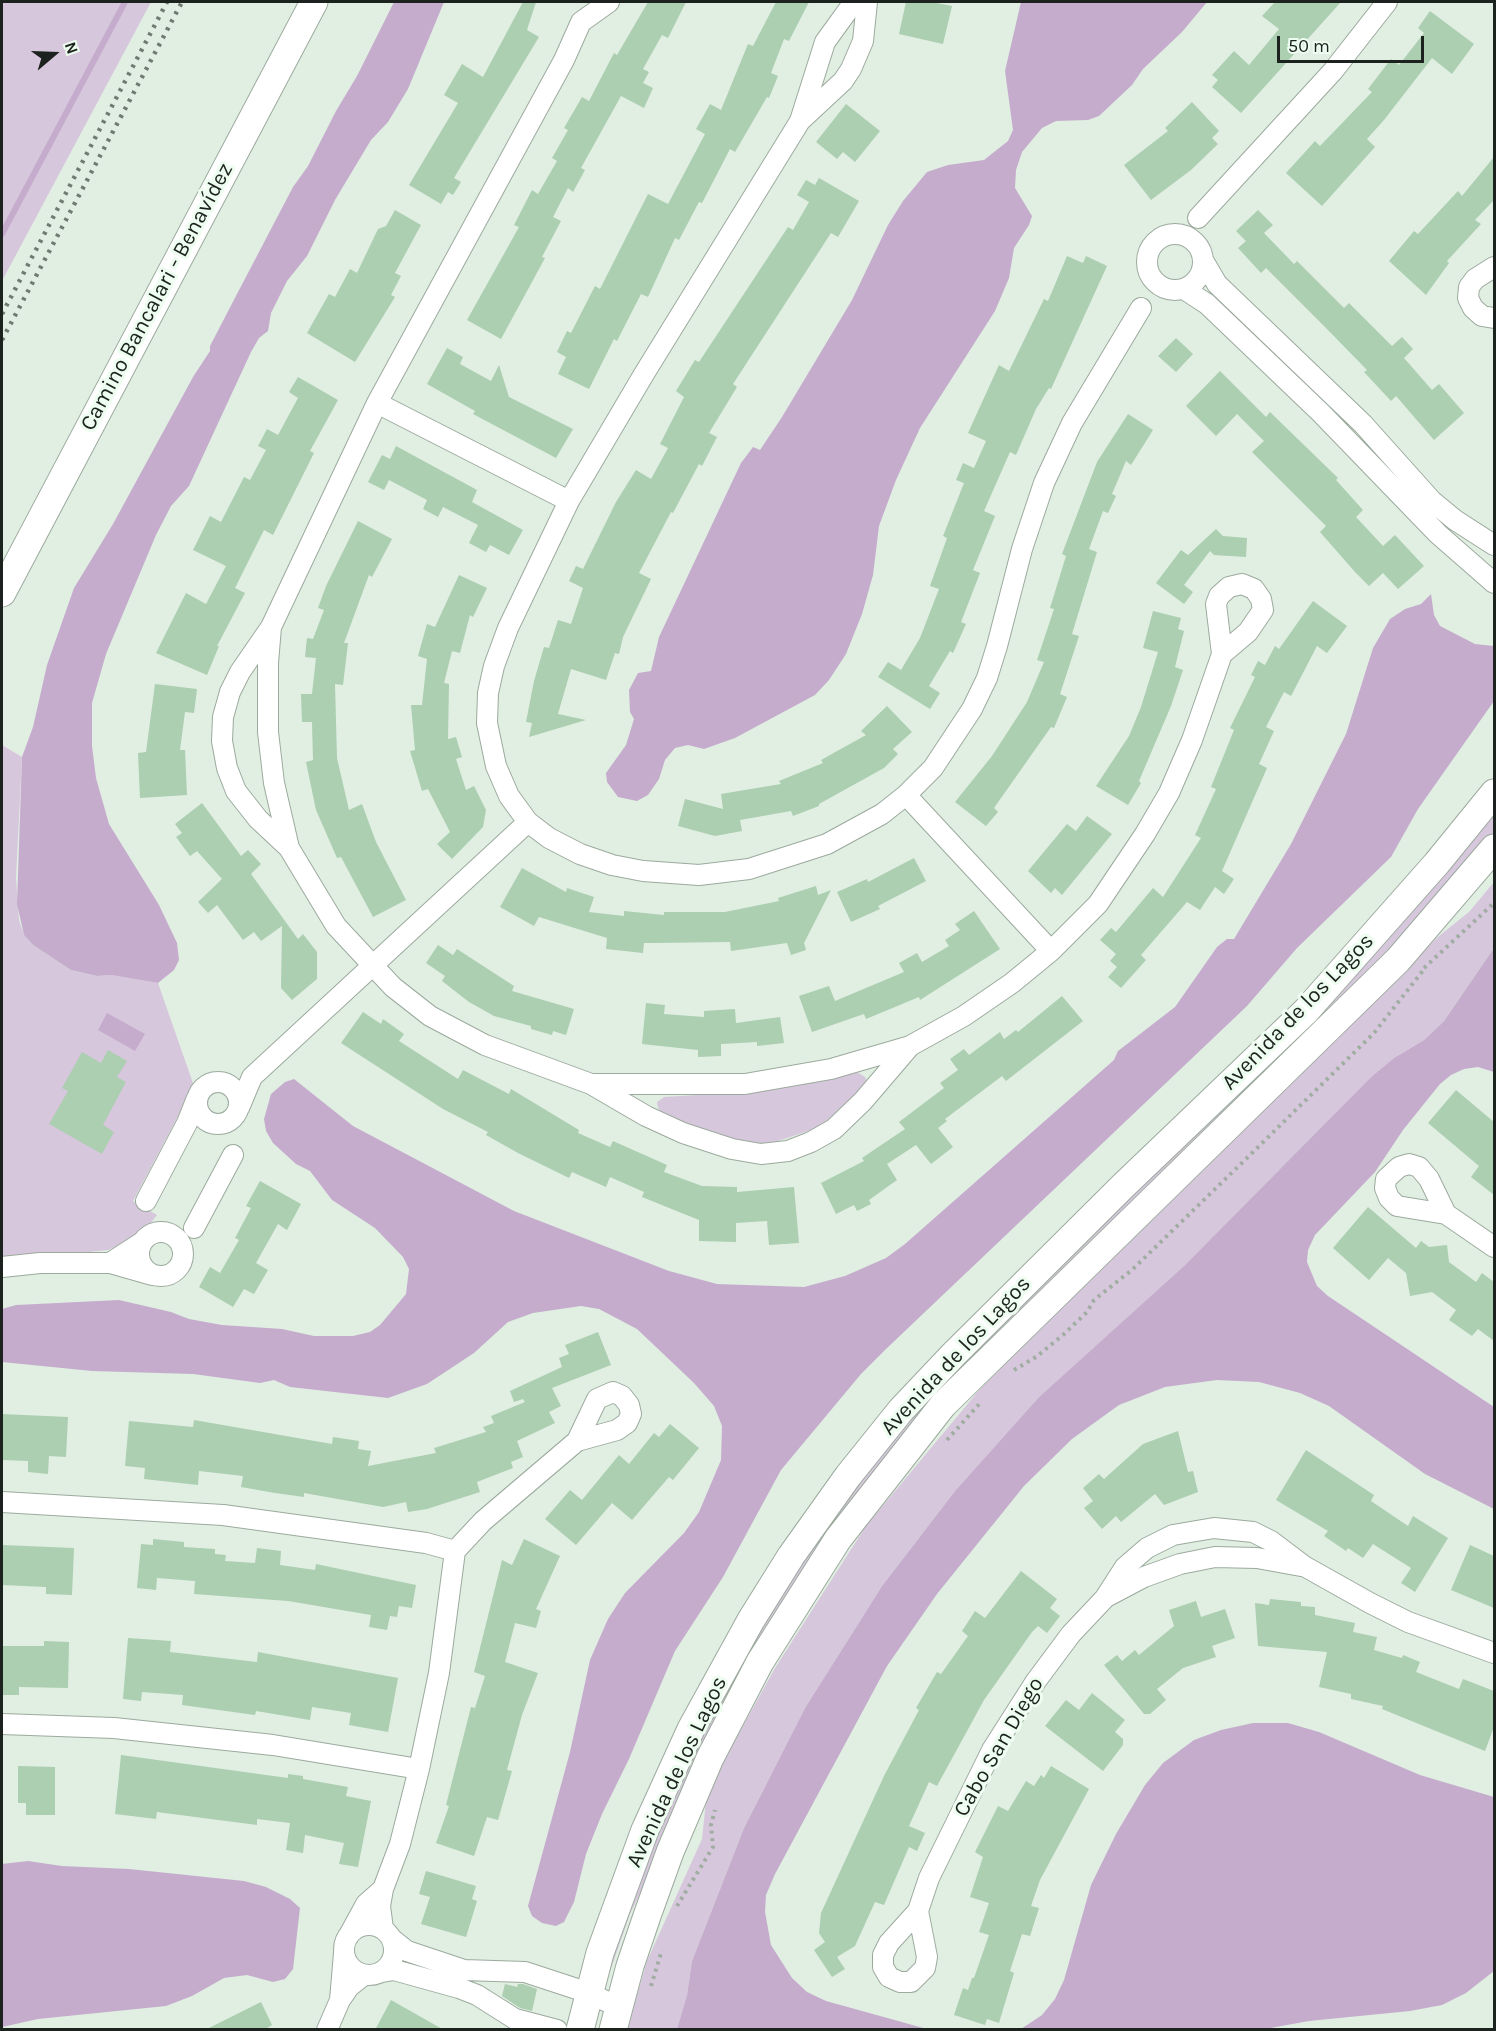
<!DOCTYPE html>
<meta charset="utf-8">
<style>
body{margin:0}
#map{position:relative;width:1496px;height:2031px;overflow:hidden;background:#e0efe2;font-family:Karla,sans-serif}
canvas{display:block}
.frame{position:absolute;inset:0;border:3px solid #1c221d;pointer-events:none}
.north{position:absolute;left:24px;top:24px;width:60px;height:60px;-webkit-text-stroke:4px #edfdef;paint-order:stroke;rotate:71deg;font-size:16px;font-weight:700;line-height:24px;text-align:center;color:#1c221d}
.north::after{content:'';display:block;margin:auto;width:21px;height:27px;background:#1c221d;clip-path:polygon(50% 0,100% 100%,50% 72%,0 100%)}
.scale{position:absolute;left:1277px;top:36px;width:147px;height:27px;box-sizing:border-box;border:3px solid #1c221d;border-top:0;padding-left:8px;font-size:18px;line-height:21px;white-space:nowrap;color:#1c221d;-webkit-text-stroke:4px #edfdef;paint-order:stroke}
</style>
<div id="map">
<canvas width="1496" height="2031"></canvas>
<div class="frame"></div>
<div class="north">N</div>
<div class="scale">50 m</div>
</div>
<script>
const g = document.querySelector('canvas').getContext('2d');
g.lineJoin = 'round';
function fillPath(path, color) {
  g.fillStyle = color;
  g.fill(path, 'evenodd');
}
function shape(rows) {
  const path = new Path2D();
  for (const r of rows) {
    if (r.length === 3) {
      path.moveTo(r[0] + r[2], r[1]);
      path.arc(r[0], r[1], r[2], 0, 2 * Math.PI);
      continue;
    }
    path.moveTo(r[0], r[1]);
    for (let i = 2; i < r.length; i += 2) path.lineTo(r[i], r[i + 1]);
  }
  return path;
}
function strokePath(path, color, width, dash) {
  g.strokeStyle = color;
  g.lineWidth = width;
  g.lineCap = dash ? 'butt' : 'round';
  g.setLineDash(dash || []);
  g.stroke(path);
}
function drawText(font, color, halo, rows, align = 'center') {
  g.font = font + ' Karla,sans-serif';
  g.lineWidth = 6;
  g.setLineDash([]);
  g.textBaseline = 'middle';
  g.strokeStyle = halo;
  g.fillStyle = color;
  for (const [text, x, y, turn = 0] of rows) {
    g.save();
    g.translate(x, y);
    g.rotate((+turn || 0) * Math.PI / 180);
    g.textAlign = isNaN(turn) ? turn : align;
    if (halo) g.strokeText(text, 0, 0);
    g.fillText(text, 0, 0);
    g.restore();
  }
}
const green = shape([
 [2,2,151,2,2,281],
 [2,745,22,757,16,878,19,920,24,935,33,945,71,970,97,976,111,975,158,983,194,1086,133,1201,157,1215,146,1229,133,1238,108,1250,2,1261],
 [1494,807,1494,835,1448,891,914,1428,658,1857,630,1914,604,1989,619,1922,702,1728,814,1540,906,1421],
 [1494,882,1494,948,1444,1021,1424,1040,1394,1058,1371,1077,1185,1265,1039,1397,955,1491,882,1586,805,1708,744,1828,692,1961,687,1995,677,2029,627,2030,647,1961,702,1839,706,1801,727,1755,775,1668,866,1526,980,1389,1439,936,1469,912],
 [857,1072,865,1077,868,1084,862,1093,817,1128,772,1143,748,1145,666,1118,658,1108,657,1102,664,1097,764,1091]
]);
const water = shape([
 [394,2,444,2,408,89,388,122,371,140,335,200,307,256,287,281,271,313,268,331,259,338,251,352,189,486,171,506,156,535,106,654,92,703,92,746,96,778,109,824,159,905,177,943,179,960,174,970,158,983,111,975,97,976,71,970,33,945,24,935,17,904,22,757,33,727,47,665,74,588,113,524,193,377,210,351,210,346,237,294,293,187,308,166,336,111,357,76],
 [1021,2,1207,2,1182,32,1143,69,1132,85,1099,116,1088,120,1056,121,1042,128,1022,152,1016,170,1015,188,1032,216,1029,225,1014,248,1009,278,995,311,920,428,896,480,879,526,873,575,862,614,846,654,829,680,815,695,735,738,704,749,688,745,675,748,665,760,659,779,648,795,637,801,618,797,607,782,606,773,626,745,634,719,630,712,629,690,638,673,651,671,659,637,741,463,753,447,760,450,782,417,852,300,888,225,903,201,927,172,948,165,984,160,1008,141,1013,130,1005,71],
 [1431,594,1434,615,1440,626,1475,644,1494,646,1494,701,1418,809,1391,857,1297,948,1247,1006,886,1349,861,1374,781,1470,723,1577,675,1651,629,1759,602,1814,586,1854,574,1902,564,1922,556,1926,542,1923,532,1916,528,1906,570,1752,590,1660,608,1619,625,1593,684,1533,699,1512,721,1460,722,1426,714,1406,694,1383,637,1329,599,1309,581,1306,533,1313,508,1322,474,1353,427,1384,388,1398,290,1387,274,1380,260,1383,193,1374,92,1371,2,1362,2,1309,16,1305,119,1300,171,1312,189,1319,222,1325,282,1329,314,1336,353,1336,370,1332,380,1325,406,1294,409,1269,403,1257,375,1228,332,1200,310,1171,296,1164,273,1143,266,1131,264,1119,271,1094,285,1082,294,1079,353,1126,514,1211,669,1271,717,1284,804,1287,845,1276,886,1258,905,1244,1114,1060,1118,1051,1175,1007,1217,947,1227,939,1234,939,1291,844,1346,734,1373,648,1390,619,1405,609,1421,604],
 [1494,948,1494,1072,1478,1067,1464,1069,1451,1075,1440,1084,1403,1130,1375,1172,1315,1235,1308,1250,1307,1262,1317,1286,1328,1296,1494,1407,1494,1509,1425,1474,1329,1406,1300,1393,1259,1382,1217,1380,1165,1387,1119,1405,1072,1439,1024,1486,937,1594,887,1666,775,1874,766,1895,765,1912,771,1945,792,1978,807,1992,826,2001,927,2029,677,2029,687,1995,692,1961,744,1828,805,1708,882,1586,955,1491,1039,1397,1185,1265,1371,1077,1394,1058,1424,1040,1444,1021],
 [107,1013,145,1034,135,1051,98,1030],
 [1253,1723,1288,1723,1319,1732,1420,1775,1494,1797,1494,1971,1466,1993,1442,2005,1410,2011,1309,2021,1265,2029,1021,2029,1042,2015,1055,1999,1064,1980,1091,1885,1116,1834,1145,1785,1163,1763,1194,1740,1221,1730],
 [28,1861,62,1866,129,1869,244,1881,266,1887,290,1899,300,1908,293,1969,285,1979,273,1982,247,1975,224,1978,192,1996,166,2006,38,2019,2,2027,2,1864]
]);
const stream = shape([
 [2,234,125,2]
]);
const building = shape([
 [523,2,536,2,527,30,539,37,454,178,461,182,453,195,448,192,441,204,409,185,458,103,444,95,462,64,483,77],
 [648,2,686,2,668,38,662,35,643,69,649,72,643,83,653,88,644,108,621,96,581,168,585,170,573,192,568,188,553,217,561,221,542,257,545,258,501,339,467,320,519,227,514,225,532,190,538,194,557,161,552,158,568,130,564,128,582,97,589,101,614,53,617,55],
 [776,2,809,2,789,41,784,39,771,73,778,76,769,98,767,97,735,152,730,149,702,203,699,202,679,240,675,238,648,297,641,294,617,341,614,339,589,389,558,374,566,357,557,352,567,331,571,333,595,286,600,289,648,194,668,204,705,134,696,129,710,104,721,110,748,44,753,46],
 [906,2,931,2,952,6,943,44,899,34],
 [1275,2,1341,2,1241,113,1212,87,1218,80,1212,75,1234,51,1249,65,1279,29,1262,16],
 [1430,11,1474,44,1452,74,1432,58,1384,120,1367,139,1375,147,1322,206,1286,173,1315,141,1320,146,1372,92,1368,89,1391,59,1399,65,1424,33,1418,28],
 [1192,102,1219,131,1212,138,1218,144,1191,170,1151,200,1124,165,1168,131,1165,128],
 [846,104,880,131,855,162,843,152,837,159,816,142],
 [1494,157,1494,200,1475,220,1481,224,1447,261,1449,263,1426,295,1389,261,1414,231,1418,234,1458,191,1462,196],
 [819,178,859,201,838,237,831,233,733,384,737,387,709,433,717,437,702,466,699,464,673,513,671,512,639,573,651,579,623,637,619,654,615,653,606,680,571,669,558,714,586,720,529,737,532,723,526,722,534,681,544,647,549,648,558,620,571,624,583,588,569,581,576,566,583,569,616,502,636,470,651,479,668,448,660,444,684,397,676,391,695,360,699,362,788,227,793,230,809,202,797,195,806,180,815,185],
 [395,210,421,225,395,273,401,276,391,295,395,297,355,362,307,333,329,294,335,297,350,269,357,273,378,229,386,226],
 [1258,210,1273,225,1264,233,1294,264,1297,261,1344,308,1349,303,1392,346,1402,337,1413,349,1404,358,1432,390,1439,384,1464,413,1434,440,1396,396,1391,401,1364,372,1367,370,1325,327,1266,268,1261,273,1238,248,1246,241,1236,231],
 [1067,256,1083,263,1086,256,1107,266,1051,389,1049,388,1036,409,1016,455,1010,452,984,511,995,516,973,570,980,573,961,622,966,624,953,653,950,651,929,686,940,693,930,709,878,677,888,662,901,670,920,638,939,589,930,586,947,538,943,536,964,483,956,480,963,463,974,468,986,441,968,433,999,365,1009,371,1044,299,1048,301],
 [1176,338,1193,354,1176,372,1158,356],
 [447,348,463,357,460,364,491,381,499,365,509,397,573,429,556,458,473,414,475,411,427,384],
 [1220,371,1266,417,1270,412,1338,478,1336,480,1363,510,1356,517,1383,546,1395,535,1424,566,1398,589,1383,573,1369,586,1355,572,1320,532,1326,526,1252,452,1264,441,1237,414,1216,436,1186,406],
 [298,377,338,400,310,451,314,453,273,535,264,530,235,588,245,593,217,646,219,646,207,675,156,653,186,593,206,604,226,566,193,550,210,516,221,522,244,477,250,480,266,450,258,446,267,429,278,435,298,398,289,392],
 [1128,414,1153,430,1131,465,1126,461,1112,494,1116,496,1108,513,1103,511,1089,549,1097,552,1072,634,1079,636,1060,694,1067,697,1054,728,1051,727,994,808,998,812,986,826,955,802,992,756,1027,702,1044,662,1037,660,1054,609,1050,608,1066,556,1062,554,1097,462],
 [396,446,477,490,472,502,523,530,509,555,490,545,486,552,469,543,478,525,443,507,438,517,423,509,427,500,389,480,384,490,368,482,382,455,390,459],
 [358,521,392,539,372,577,369,575,344,643,348,643,343,685,335,684,337,758,349,810,362,804,376,842,406,900,373,917,341,857,337,858,316,810,306,762,313,760,312,722,302,722,301,694,312,694,316,658,305,657,307,638,313,639,324,610,318,608,326,586],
 [1216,529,1223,536,1247,538,1246,557,1214,555,1210,551,1184,585,1193,592,1184,604,1156,583,1181,550,1188,555],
 [459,575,487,588,473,617,470,615,460,653,452,651,444,683,449,684,448,739,456,737,462,757,456,759,466,790,474,786,486,810,483,827,452,859,437,844,450,832,428,789,422,791,410,751,415,750,411,705,422,705,427,659,418,656,427,624,435,627],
 [1313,601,1347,626,1327,653,1317,646,1291,696,1284,692,1266,727,1274,731,1259,764,1267,768,1222,871,1234,879,1224,894,1215,887,1200,910,1187,902,1141,955,1146,960,1121,988,1108,977,1117,967,1110,961,1116,954,1100,940,1111,928,1116,932,1153,888,1163,897,1201,838,1195,835,1216,789,1211,787,1234,730,1230,728,1255,677,1251,675,1258,661,1265,665,1275,646,1279,649],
 [1153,611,1181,618,1178,629,1184,631,1175,667,1183,670,1171,706,1139,781,1141,783,1128,805,1096,786,1129,736,1141,707,1158,652,1143,648],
 [155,684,197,689,194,713,185,712,180,750,185,750,187,795,140,798,138,753,146,752],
 [887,706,912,732,893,749,898,754,884,768,819,804,819,806,793,816,791,811,740,820,742,831,715,836,678,826,685,799,723,809,721,794,781,784,779,781,823,763,821,760,866,735,861,731],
 [202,803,241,856,248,850,261,864,251,874,298,939,303,934,317,952,317,979,292,1000,281,988,282,926,261,941,254,932,243,940,217,905,208,913,198,902,222,879,197,851,190,856,176,837,182,833,175,824],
 [1087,816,1112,834,1062,895,1055,888,1051,893,1028,871,1067,824,1076,831],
 [914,858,926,881,878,906,880,909,851,922,837,892,867,879,868,882],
 [522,868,566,892,567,888,594,897,589,912,624,916,624,911,664,915,664,912,725,912,779,901,778,898,816,886,818,895,831,890,804,943,806,950,791,955,787,943,731,951,730,942,654,943,644,943,643,953,606,949,607,938,539,917,534,926,500,907],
 [974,911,1000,949,920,1000,919,997,866,1019,864,1014,812,1032,799,996,829,986,835,1001,904,972,899,963,917,953,922,962,949,946,945,940,960,930,955,924],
 [438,945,453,955,457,949,514,986,512,991,574,1009,566,1035,553,1031,552,1035,531,1029,531,1026,494,1016,469,1002,442,981,445,976,426,963],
 [1062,996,1083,1021,1006,1081,1002,1076,945,1119,947,1121,938,1128,953,1147,931,1164,916,1145,887,1164,897,1180,869,1200,871,1204,857,1211,854,1205,836,1214,821,1183,864,1161,862,1158,905,1129,899,1122,944,1088,940,1083,958,1070,950,1059,964,1049,969,1055,1000,1032,1004,1039,1016,1030,1018,1032],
 [646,1003,665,1005,664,1014,704,1017,704,1011,735,1009,736,1023,780,1017,784,1043,757,1046,757,1042,721,1044,721,1056,698,1057,698,1050,642,1044],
 [363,1012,381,1024,383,1019,404,1034,399,1041,458,1079,463,1070,509,1094,511,1089,579,1130,578,1133,610,1147,613,1141,667,1165,664,1172,702,1186,737,1187,737,1192,794,1187,799,1243,769,1245,767,1221,736,1223,736,1242,699,1241,699,1220,642,1197,644,1192,610,1177,606,1187,572,1172,569,1178,518,1153,486,1135,488,1132,443,1109,341,1043],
 [108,1050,127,1061,117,1077,126,1082,103,1125,114,1132,102,1154,49,1124,68,1091,62,1088,82,1052,101,1063],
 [1456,1090,1494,1122,1494,1195,1471,1177,1479,1166,1428,1123],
 [260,1181,301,1204,287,1230,278,1224,256,1263,268,1270,254,1294,244,1289,233,1307,199,1287,210,1267,220,1273,239,1240,235,1238,251,1208,246,1206],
 [1368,1207,1416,1248,1421,1241,1429,1247,1447,1245,1449,1262,1476,1282,1482,1273,1494,1282,1494,1341,1478,1329,1472,1336,1449,1320,1456,1310,1432,1292,1410,1296,1406,1273,1388,1258,1369,1280,1333,1248],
 [598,1332,611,1365,552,1388,561,1406,549,1412,555,1423,517,1441,523,1457,511,1462,513,1468,477,1482,480,1492,427,1509,408,1512,406,1502,383,1507,304,1493,304,1497,275,1493,241,1487,243,1476,199,1471,198,1485,144,1479,145,1468,125,1466,129,1421,193,1427,194,1420,332,1444,333,1437,359,1441,358,1449,371,1451,368,1466,436,1453,434,1448,486,1432,483,1427,494,1423,491,1416,525,1402,523,1399,514,1402,510,1391,562,1367,559,1358,569,1354,565,1345],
 [2,1414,68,1417,66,1457,49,1456,48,1474,28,1472,28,1461,2,1460],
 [670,1424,699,1448,673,1480,669,1477,632,1520,612,1503,576,1545,545,1519,570,1490,582,1500,619,1455,629,1464,654,1433,659,1437],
 [1178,1431,1188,1472,1193,1471,1198,1492,1164,1505,1155,1494,1121,1522,1116,1516,1102,1529,1084,1508,1093,1501,1083,1488,1099,1474,1104,1479,1143,1444],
 [1306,1450,1374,1495,1371,1501,1408,1526,1413,1516,1448,1538,1415,1592,1401,1583,1411,1568,1373,1544,1363,1558,1348,1548,1346,1551,1324,1536,1328,1531,1276,1500],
 [153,1539,184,1542,184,1547,215,1549,215,1554,226,1555,225,1561,255,1563,257,1548,281,1551,280,1565,315,1570,316,1564,416,1585,412,1608,399,1606,397,1617,390,1616,387,1630,369,1627,371,1615,288,1601,194,1594,195,1581,157,1578,156,1590,137,1588,141,1544,153,1545],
 [524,1539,560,1556,536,1609,541,1611,536,1628,515,1623,505,1662,538,1673,522,1715,507,1770,512,1771,498,1820,487,1817,474,1856,436,1843,449,1806,446,1805,471,1707,475,1708,485,1676,474,1672,502,1560,512,1565],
 [2,1545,74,1548,72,1595,46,1594,46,1587,2,1585],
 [1470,1545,1494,1556,1494,1608,1451,1590],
 [1021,1571,1057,1599,1050,1608,1060,1616,1047,1633,1038,1626,1032,1632,984,1700,937,1786,929,1782,909,1826,925,1833,917,1851,909,1847,884,1905,875,1902,855,1946,837,1957,845,1969,832,1977,814,1950,825,1942,819,1933,821,1913,884,1776,919,1710,916,1708,937,1672,941,1674,968,1636,962,1631,975,1611,985,1618],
 [1270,1599,1301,1602,1301,1606,1315,1607,1315,1615,1355,1623,1353,1632,1377,1637,1374,1650,1402,1658,1403,1655,1420,1662,1416,1672,1459,1689,1463,1679,1494,1691,1494,1727,1485,1751,1382,1709,1383,1706,1351,1699,1351,1694,1319,1687,1327,1652,1258,1646,1255,1603,1269,1605],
 [1196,1601,1201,1617,1225,1609,1235,1638,1212,1646,1216,1657,1183,1668,1157,1689,1166,1700,1150,1714,1144,1714,1104,1665,1117,1655,1122,1661,1135,1650,1139,1655,1174,1626,1169,1610],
 [128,1638,171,1641,170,1652,257,1662,258,1652,398,1678,388,1732,349,1725,351,1713,312,1707,310,1720,256,1711,255,1715,182,1705,183,1695,142,1692,141,1701,123,1699],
 [44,1641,69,1642,68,1688,19,1687,19,1695,2,1695,2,1646,44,1646],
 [1092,1693,1125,1720,1115,1732,1123,1739,1123,1745,1103,1771,1045,1726,1066,1700,1079,1710],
 [121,1755,288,1778,288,1774,303,1776,303,1779,348,1787,346,1796,371,1801,358,1867,339,1864,344,1843,305,1835,303,1853,286,1850,290,1823,257,1819,257,1825,157,1812,156,1819,115,1814],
 [18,1766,55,1767,55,1815,26,1815,26,1803,18,1803],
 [1051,1766,1089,1789,1040,1880,1031,1906,1039,1908,1030,1936,1022,1934,1010,1971,1014,1973,999,2023,987,2019,985,2025,954,2015,963,1988,968,1990,972,1978,974,1978,989,1935,979,1932,989,1903,970,1897,983,1857,975,1852,998,1806,1008,1811,1026,1781,1034,1786,1041,1775,1044,1778],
 [426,1871,476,1886,472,1899,477,1901,466,1937,421,1924,430,1897,419,1894],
 [505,1984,517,1987,518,1984,523,1984,537,1989,532,2011,520,2008,502,1996],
 [391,2000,444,2030,375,2030],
 [261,2002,272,2025,264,2030,205,2030]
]);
const path = shape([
 [1424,968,1494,903],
 [1014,1370,1036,1357,1063,1335,1087,1312,1094,1300,1133,1269,1251,1154,1374,1033,1425,968],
 [947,1440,982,1401],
 [677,1906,713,1847,711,1825,715,1810],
 [651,1986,662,1950]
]);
const street = shape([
 [854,2,825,42,800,121,644,374,569,501,508,628,494,666,488,693,487,723,496,766,509,796,528,822,549,838,580,854,612,865,643,871,699,875,749,869,827,844,882,814,906,795,933,768,972,709,987,678,997,646,1022,549,1044,483,1072,423,1141,308],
 [800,121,843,81,851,69,863,41,867,2],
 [1198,218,1333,71,1387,2],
 [1175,262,28],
 [1203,260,1217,284,1363,424,1432,501,1455,520,1494,545],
 [1494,267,1475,279,1469,287,1468,298,1473,308,1482,316,1494,318],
 [1184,289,1207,304,1321,413,1438,534,1494,583],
 [377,403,569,501],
 [271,627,268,663,268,732,274,783,289,848,336,926,393,987,430,1016,485,1045,591,1084,646,1116,683,1133,732,1149,761,1154,788,1151,811,1142,834,1129,863,1101,910,1046],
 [906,795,1051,951],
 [289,848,258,819,236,791,227,768,222,741,223,717,230,692,240,672,271,627,377,403,564,60,581,22,609,2],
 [218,1103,21],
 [591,1084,745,1084,831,1069,910,1046,964,1016,1012,983,1051,951,1098,904,1145,834,1169,793,1192,740,1222,654,1248,632,1263,610,1261,599,1254,589,1242,584,1229,587,1219,596,1216,604,1222,654],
 [239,1108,252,1077,528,822],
 [146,1201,187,1123,197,1098],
 [1446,1214,1397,1206,1389,1198,1385,1188,1386,1179,1399,1167,1409,1164,1419,1167,1429,1179,1446,1214,1494,1247],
 [194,1228,233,1155],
 [161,1254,22],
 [141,1243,110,1263,152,1275],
 [2,1267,40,1263,110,1263],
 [2,1502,223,1515,426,1543,455,1551],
 [1108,1596,1144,1577,1180,1564,1215,1557,1257,1558,1301,1566],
 [2,1724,114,1728,273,1745,419,1769],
 [383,1889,400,1844,419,1769,439,1673,455,1551,483,1521,577,1441,617,1430,627,1423,631,1414,629,1405,622,1396,613,1392,597,1399,577,1441],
 [918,1911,927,1957,925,1968,911,1982,900,1982,889,1977,883,1967,883,1955,889,1943,918,1911,929,1878,992,1750,1036,1681,1071,1634,1105,1598,1125,1567,1147,1548,1173,1535,1214,1528,1253,1532,1271,1541,1304,1566,1370,1603,1408,1622,1494,1653],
 [369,1950,25],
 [348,1937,366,1904,383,1889,380,1906,383,1929],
 [392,1939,407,1951,464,1970,525,1972,589,1993,618,2007],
 [344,1953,340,2000,349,1987,364,1975],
 [382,1972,394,1970,459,1988,477,1995,515,2019,557,2030],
 [327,2030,340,2000]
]);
const secondary = shape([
 [2,593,314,2],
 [580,2030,600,1953,645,1830,691,1729,751,1620,791,1556,848,1476,901,1410,953,1355,1124,1185,1306,1011,1437,863,1494,793],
 [613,2030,630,1966,647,1916,670,1852,710,1758,760,1662,838,1539,943,1405,1398,960,1494,848]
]);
const rail = shape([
 [2,314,167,2],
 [2,340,182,2]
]);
const streetNames = [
 ["Camino Bancalari - Benavídez",157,297,-62],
 ["Avenida de los Lagos",1298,1012,-46],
 ["Avenida de los Lagos",956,1356,-47],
 ["Cabo San Diego",999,1747,-60],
 ["Avenida de los Lagos",677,1772,-65]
];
fillPath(green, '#d7c7dc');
fillPath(water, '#c5accd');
strokePath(stream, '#c5accd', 6);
fillPath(building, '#acceb1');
strokePath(street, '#9caa9e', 22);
strokePath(secondary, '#9caa9e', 29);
strokePath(path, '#a1ada3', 4, [3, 4.5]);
strokePath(street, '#fff', 20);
strokePath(secondary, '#fff', 27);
strokePath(rail, '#707a72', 4.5, [3, 6]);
drawText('22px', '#1c221d', '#edfdef', streetNames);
</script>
